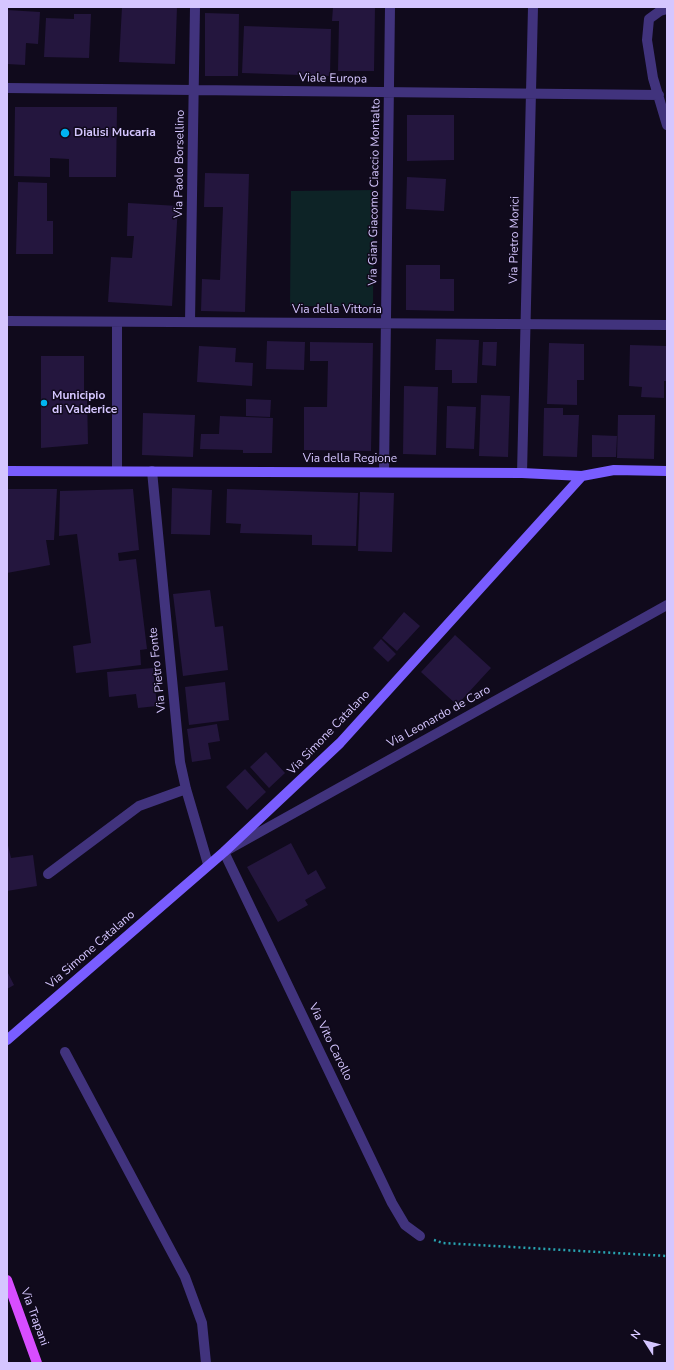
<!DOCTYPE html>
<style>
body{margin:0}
#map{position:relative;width:674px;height:1370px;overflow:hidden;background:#100a1c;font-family:"Nunito Sans",sans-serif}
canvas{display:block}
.frame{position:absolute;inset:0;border:8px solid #d5c6ff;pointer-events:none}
.north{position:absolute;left:626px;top:1322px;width:40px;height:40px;-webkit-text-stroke:3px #100a1c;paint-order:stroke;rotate:306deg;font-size:11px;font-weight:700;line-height:16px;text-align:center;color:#d5c6ff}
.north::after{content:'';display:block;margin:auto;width:14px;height:18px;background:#d5c6ff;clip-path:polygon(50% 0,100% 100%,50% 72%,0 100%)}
</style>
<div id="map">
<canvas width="674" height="1370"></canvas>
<div class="frame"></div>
<div class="north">N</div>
</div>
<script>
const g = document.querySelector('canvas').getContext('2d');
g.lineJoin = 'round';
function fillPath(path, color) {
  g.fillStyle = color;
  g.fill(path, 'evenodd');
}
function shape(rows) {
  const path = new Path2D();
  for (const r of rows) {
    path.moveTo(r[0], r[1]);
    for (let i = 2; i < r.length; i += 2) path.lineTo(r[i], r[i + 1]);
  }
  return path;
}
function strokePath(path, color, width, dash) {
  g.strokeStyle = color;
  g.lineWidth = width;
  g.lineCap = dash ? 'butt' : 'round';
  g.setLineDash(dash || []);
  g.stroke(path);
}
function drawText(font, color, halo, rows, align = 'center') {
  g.font = font + ' "Nunito Sans",sans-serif';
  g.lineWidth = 3;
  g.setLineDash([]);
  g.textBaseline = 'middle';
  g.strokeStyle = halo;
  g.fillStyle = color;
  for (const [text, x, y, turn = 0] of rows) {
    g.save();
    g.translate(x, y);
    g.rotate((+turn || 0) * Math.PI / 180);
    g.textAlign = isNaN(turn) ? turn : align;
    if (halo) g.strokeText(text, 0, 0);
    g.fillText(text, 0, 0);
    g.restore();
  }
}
const green = shape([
 [374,190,373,306,290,306,291,191]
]);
const building = shape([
 [122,7,177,7,175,64,119,62],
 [333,7,375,7,374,71,338,71,339,21,332,21],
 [7,10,40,12,38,44,26,43,25,65,7,64],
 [205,13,239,14,238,76,205,76],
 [74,14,91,14,89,58,44,57,46,18,74,19],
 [244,26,331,29,330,76,242,73],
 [15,107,117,107,116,177,69,177,69,159,50,158,50,177,14,176],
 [407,115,454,115,454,160,407,161],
 [205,173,249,174,245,312,201,311,202,279,220,280,223,207,204,207],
 [407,177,446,179,444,211,406,209],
 [18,182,47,183,47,221,53,221,53,254,16,254],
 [128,203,178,206,172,306,108,302,111,257,132,258,134,236,127,236],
 [406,265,440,265,440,279,454,279,454,311,406,310],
 [436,339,479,340,477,383,452,383,452,370,435,370],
 [267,341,305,342,304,370,266,369],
 [310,342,373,343,371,451,304,450,304,407,327,407,328,361,310,361],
 [483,342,497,342,496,366,482,365],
 [549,343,584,344,584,380,577,380,577,405,547,404],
 [630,345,667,346,667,381,664,381,664,398,641,397,642,387,629,386],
 [199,346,236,348,235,362,253,363,252,386,197,382],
 [41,356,84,356,84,390,89,390,89,395,87,395,88,444,41,448],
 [404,386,438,387,436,455,403,454],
 [481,395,510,396,508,457,479,456],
 [246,399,271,400,270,417,246,416],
 [447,406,476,407,474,449,446,448],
 [544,408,563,408,563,415,579,415,577,457,543,456],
 [143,413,195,415,193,457,142,455],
 [618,415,655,415,654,459,617,458],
 [220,416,273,418,272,453,243,453,243,450,200,449,201,434,219,434],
 [592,435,617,436,616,457,592,457],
 [172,488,212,490,210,535,171,534],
 [7,489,57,489,54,540,46,540,50,565,7,573],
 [133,489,139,550,118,553,119,561,136,559,147,649,140,650,141,665,76,673,73,646,91,643,77,534,59,536,60,491],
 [227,489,358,493,356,546,312,545,312,535,240,533,241,524,226,523],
 [360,492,394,493,392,552,358,551],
 [210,590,215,627,223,626,228,670,183,676,173,594],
 [404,612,420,626,397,651,382,638],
 [455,635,491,668,457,705,421,672],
 [381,639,396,654,388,662,373,648],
 [153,668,157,706,138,708,136,694,109,697,107,672],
 [225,682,229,720,189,725,185,687],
 [217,724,220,741,208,743,211,759,192,762,187,729],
 [266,752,285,773,269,788,250,767],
 [245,769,266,792,247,810,226,787],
 [7,841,11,858,33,855,37,886,7,891],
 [291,843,308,875,316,870,326,888,305,900,308,905,278,922,247,867],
 [7,971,14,985,7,989]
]);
const path = shape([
 [434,1240,443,1243,667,1256]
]);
const street = shape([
 [667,9,660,11,649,19,647,40,653,78,667,125],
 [7,88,659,95],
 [7,321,667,325],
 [190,322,195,7],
 [117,471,117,322],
 [152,471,180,762,186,789,208,864],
 [384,472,390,7],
 [522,473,533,7],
 [48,874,139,806,186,789],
 [65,1052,185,1277,202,1323,206,1363],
 [420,1236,405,1225,392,1203,224,852,667,605]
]);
const secondary = shape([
 [7,471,522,473,582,476,614,470,667,471],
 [7,1040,224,852,340,743,582,476]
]);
const primary = shape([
 [7,1280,37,1363]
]);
const markers = [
 [65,133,5,"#00b4f1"],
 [44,403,4,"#00b4f1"]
];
const streetNames = [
 ["Viale Europa",333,79,1],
 ["Via Paolo Borsellino",180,164,-89],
 ["Via Gian Giacomo Ciaccio Montalto",375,192,-89],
 ["Via Pietro Morici",515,240,-89],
 ["Via della Vittoria",337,310],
 ["Via della Regione",350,459],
 ["Via Pietro Fonte",158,670,-96],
 ["Via Leonardo de Caro",439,717,-29],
 ["Via Simone Catalano",329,733,-46],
 ["Via Simone Catalano",91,950,-41],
 ["Via Vito Carollo",330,1042,64],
 ["Via Trapani",34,1317,70]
];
const poiNames = [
 ["Dialisi Mucaria",74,133],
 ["Municipio",52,396],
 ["di Valderice",52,410]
];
fillPath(green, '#0d2326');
fillPath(building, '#24163e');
strokePath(path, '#28a4b1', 2.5, [2, 3]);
strokePath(street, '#41337d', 10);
strokePath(secondary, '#795dff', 10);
strokePath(primary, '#d74dff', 10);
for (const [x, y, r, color] of markers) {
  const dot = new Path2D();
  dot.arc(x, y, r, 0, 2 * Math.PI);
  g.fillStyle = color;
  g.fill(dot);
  strokePath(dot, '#100a1c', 1.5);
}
drawText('12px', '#d5c6ff', '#100a1c', streetNames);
drawText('bold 12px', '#d5c6ff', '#100a1c', poiNames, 'left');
</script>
